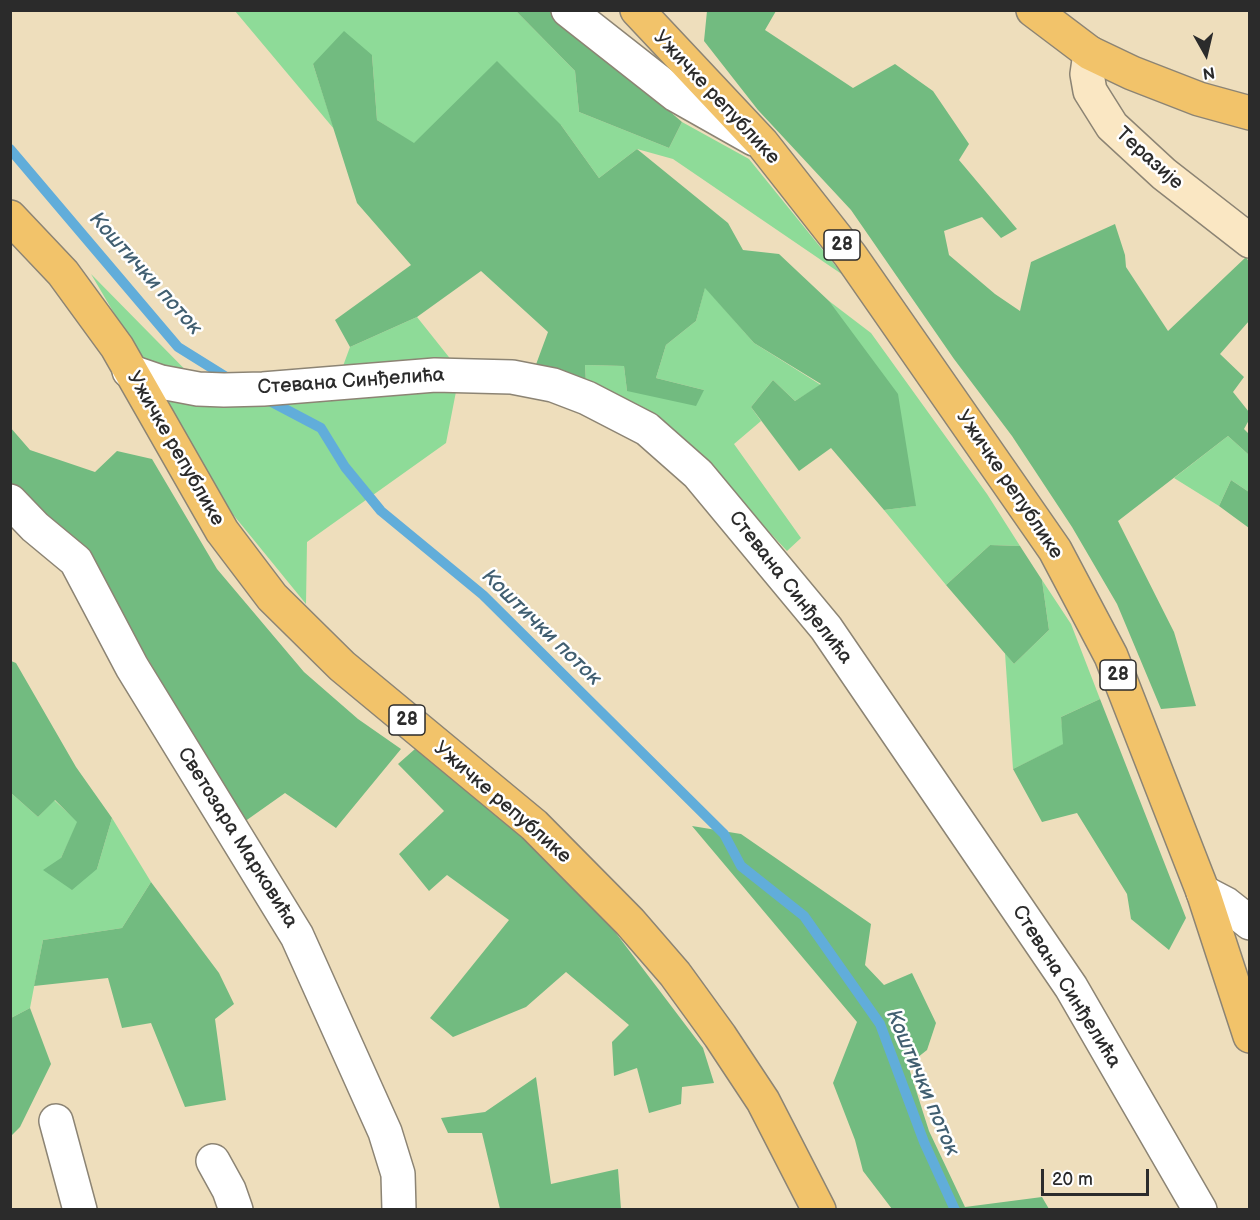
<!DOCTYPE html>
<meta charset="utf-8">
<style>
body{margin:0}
#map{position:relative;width:1260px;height:1220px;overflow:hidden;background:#eedebc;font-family:"Balsamiq Sans",sans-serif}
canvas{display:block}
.frame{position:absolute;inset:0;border:12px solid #2b2b2b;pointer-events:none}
.north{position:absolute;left:1176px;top:24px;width:60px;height:60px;-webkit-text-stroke:4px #fff;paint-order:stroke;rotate:172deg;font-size:16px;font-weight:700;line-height:24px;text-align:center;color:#2b2b2b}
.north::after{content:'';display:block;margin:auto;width:21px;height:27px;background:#2b2b2b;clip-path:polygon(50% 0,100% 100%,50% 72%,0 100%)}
.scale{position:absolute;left:1041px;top:1169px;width:108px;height:27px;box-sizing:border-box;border:3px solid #2b2b2b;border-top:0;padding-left:8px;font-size:18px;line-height:21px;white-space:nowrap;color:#2b2b2b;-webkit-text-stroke:4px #fff;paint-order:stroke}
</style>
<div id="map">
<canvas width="1260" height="1220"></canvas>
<div class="frame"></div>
<div class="north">N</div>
<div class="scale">20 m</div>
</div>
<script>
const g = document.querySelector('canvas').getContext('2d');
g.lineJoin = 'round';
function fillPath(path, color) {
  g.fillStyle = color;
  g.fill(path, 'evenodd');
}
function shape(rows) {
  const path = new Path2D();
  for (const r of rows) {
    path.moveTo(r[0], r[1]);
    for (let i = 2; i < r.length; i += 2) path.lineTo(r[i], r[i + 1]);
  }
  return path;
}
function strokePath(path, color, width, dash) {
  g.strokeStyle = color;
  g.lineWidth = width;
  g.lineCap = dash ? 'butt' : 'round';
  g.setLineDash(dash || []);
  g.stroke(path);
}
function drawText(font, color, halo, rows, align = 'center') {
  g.font = font + ' "Balsamiq Sans",sans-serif';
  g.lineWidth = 5;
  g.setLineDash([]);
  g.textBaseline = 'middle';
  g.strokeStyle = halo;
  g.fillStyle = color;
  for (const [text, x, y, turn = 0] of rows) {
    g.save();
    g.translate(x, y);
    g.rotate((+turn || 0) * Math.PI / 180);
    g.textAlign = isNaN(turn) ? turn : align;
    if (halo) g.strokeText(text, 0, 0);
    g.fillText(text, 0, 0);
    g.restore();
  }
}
const green = shape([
 [235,11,516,11,575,71,579,112,669,148,682,122,749,159,843,275,673,159,637,149,599,178,561,125,414,144,377,120,372,55,313,64,334,129],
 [91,274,217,402,339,377,350,347,417,317,460,371,446,443,307,542,306,604,231,512],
 [705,287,754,343,821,385,795,401,773,380,751,407,761,421,734,444,801,538,787,551,692,449,586,383,585,365,624,366,627,391,704,390,656,378,666,345,696,321],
 [829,301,871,333,987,494,1020,546,990,545,946,585,884,510,915,506],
 [1228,436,1249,455,1249,492,1231,480,1219,506,1174,478],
 [1042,580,1071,624,1100,699,1061,717,1064,744,1013,769,1005,653,1014,664,1049,630],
 [11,793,38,817,54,800,78,822,61,858,97,869,112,818,151,882,122,928,43,940,30,1008,11,1018]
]);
const forest = shape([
 [516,11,554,11,682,122,669,148,579,112,575,71],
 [707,11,776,11,765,30,853,88,895,64,933,91,969,144,959,160,1017,229,1001,238,982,217,944,231,949,255,995,294,1020,311,1031,262,1115,224,1125,255,1126,267,1168,331,1246,257,1249,262,1249,321,1220,354,1244,377,1233,392,1249,412,1249,420,1244,429,1249,434,1249,455,1228,436,1118,521,1174,632,1196,706,1161,709,1117,604,1072,527,1012,436,954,359,851,210,758,110,704,41],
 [344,31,372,55,377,120,414,143,497,61,561,125,599,178,637,149,728,223,743,250,779,254,829,301,898,394,916,506,884,510,831,448,799,471,751,407,773,380,795,401,821,384,754,343,705,288,696,321,666,345,656,378,704,390,696,406,627,391,624,366,585,365,586,383,531,378,548,332,481,271,417,317,350,347,335,320,411,265,357,203,313,64],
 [10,427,30,450,95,472,117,451,152,459,217,569,304,672,358,719,401,749,336,828,285,793,244,822,86,554,11,483],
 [1231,480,1249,492,1249,528,1219,506],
 [990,545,1020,546,1042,580,1049,630,1014,664,946,585],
 [11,661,16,663,76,767,112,818,97,869,72,890,43,870,61,858,77,822,55,800,38,817,11,793],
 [1100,699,1186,918,1169,950,1131,919,1127,894,1077,813,1042,822,1013,769,1063,744,1061,717],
 [415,749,531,842,603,916,703,1048,714,1083,682,1087,681,1104,649,1113,637,1068,614,1076,612,1042,629,1025,566,972,526,1007,453,1037,430,1018,509,920,447,875,429,891,399,854,444,811,398,764],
 [692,826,741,834,871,924,865,965,884,985,912,973,936,1023,927,1050,908,1065,929,1131,965,1207,1042,1197,1049,1209,892,1209,863,1171,855,1140,833,1083,857,1022],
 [151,882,219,973,234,1004,215,1019,226,1100,185,1107,151,1023,122,1028,108,978,34,986,43,940,122,928],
 [30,1008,51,1064,20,1127,11,1136,11,1018],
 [536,1077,551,1184,618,1169,621,1209,500,1209,482,1133,448,1133,441,1118,485,1112]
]);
const stream = shape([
 [10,149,178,347,231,380],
 [266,399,321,428,345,467,381,511,483,595,724,834,741,866,804,916,880,1024,924,1142,955,1210]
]);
const street = shape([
 [568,10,676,95,754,139],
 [129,371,161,382,198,389,224,390,263,389,435,375,512,377,553,385,587,398,647,429,698,474,826,628,1071,987,1200,1210],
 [10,501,35,527,76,561,132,667,297,936,385,1132,398,1174,399,1210],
 [1203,892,1226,904,1250,923],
 [56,1121,80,1210],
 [213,1161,229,1190,236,1210]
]);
const secondary = shape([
 [1090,53,1087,74,1090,91,1112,126,1164,174,1250,241]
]);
const primary = shape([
 [637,10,762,143,850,255,1055,550,1111,656,1203,892,1250,1036],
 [1033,10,1090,53,1132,73,1199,99,1250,113],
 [10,217,63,273,117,347,222,531,272,597,342,666,534,825,630,922,675,974,720,1036,763,1101,819,1210]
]);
const shields = [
 [842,245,36],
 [1118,675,36],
 [407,720,36]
];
const shieldNames = [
 ["28",842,245],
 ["28",1118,675],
 ["28",407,720]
];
const streetNames = [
 ["Ужичке републике",716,98,47],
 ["Теразије",1149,159,42],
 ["Стевана Синђелића",351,382,-4],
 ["Ужичке републике",175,449,60],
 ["Ужичке републике",1009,485,56],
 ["Стевана Синђелића",790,588,52],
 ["Ужичке републике",502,803,41],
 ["Светозара Марковића",237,838,58],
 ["Стевана Синђелића",1066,987,58]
];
const waterNames = [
 ["Коштички поток",145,274,48],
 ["Коштички поток",541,628,44],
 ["Коштички поток",922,1083,67]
];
fillPath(green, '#8edb98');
fillPath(forest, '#72bb80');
strokePath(stream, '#61adda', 10);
strokePath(street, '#8c8474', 36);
strokePath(secondary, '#8c8474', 36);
strokePath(primary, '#8c8474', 36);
strokePath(street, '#fff', 33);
strokePath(secondary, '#fae7c3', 33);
strokePath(primary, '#f2c36a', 33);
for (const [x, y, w] of shields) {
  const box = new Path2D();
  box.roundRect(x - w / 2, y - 15, w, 30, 4.5);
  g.fillStyle = '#fff';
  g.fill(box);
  strokePath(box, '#2b2b2b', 1.5);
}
drawText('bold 18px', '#2b2b2b', null, shieldNames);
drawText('20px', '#2b2b2b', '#fff', streetNames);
drawText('italic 21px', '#415f71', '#fff', waterNames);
</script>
